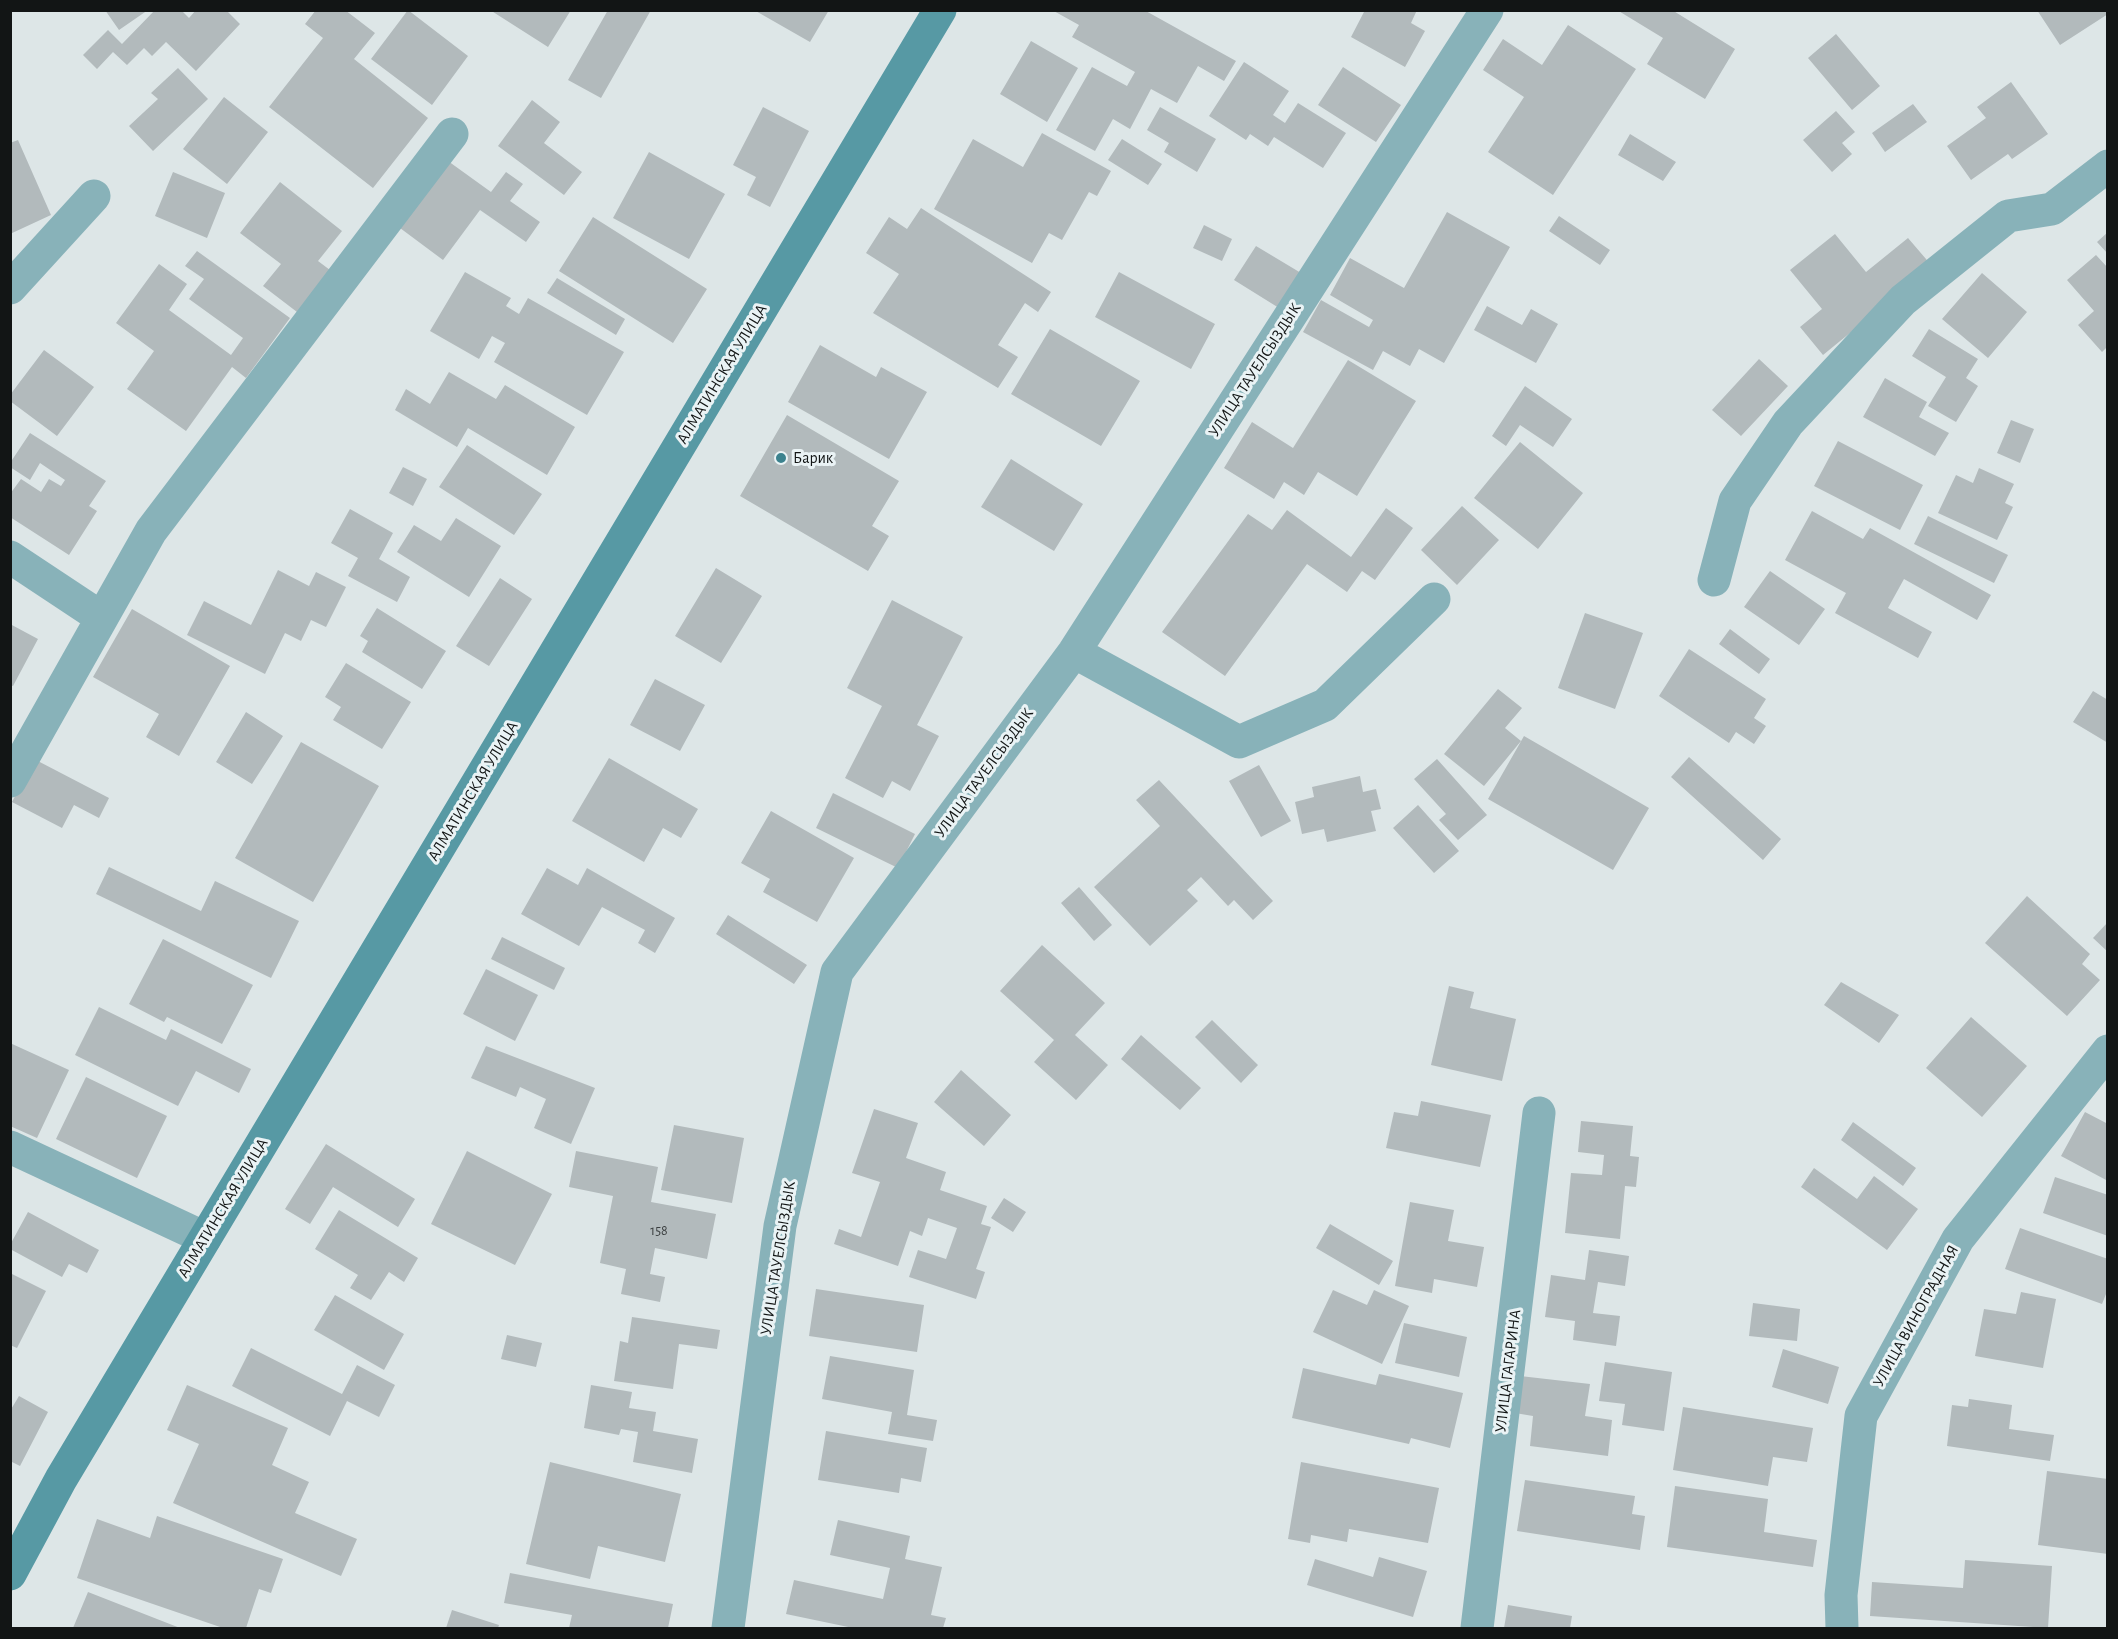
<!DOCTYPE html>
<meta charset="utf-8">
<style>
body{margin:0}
#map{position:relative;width:2118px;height:1639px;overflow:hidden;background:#dde6e7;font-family:"Alegreya Sans",sans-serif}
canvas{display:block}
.frame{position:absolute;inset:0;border:12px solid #121515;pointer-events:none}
</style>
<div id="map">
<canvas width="2118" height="1639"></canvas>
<div class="frame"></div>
</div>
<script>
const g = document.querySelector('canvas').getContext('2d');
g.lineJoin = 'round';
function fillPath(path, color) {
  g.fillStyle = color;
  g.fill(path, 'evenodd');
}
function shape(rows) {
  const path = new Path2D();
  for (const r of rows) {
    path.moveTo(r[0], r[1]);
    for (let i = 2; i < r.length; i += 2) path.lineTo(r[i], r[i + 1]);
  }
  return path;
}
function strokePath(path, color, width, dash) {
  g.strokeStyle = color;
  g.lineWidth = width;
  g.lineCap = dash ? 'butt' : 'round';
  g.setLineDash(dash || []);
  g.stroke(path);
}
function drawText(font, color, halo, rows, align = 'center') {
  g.font = font + ' "Alegreya Sans",sans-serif';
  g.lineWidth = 6;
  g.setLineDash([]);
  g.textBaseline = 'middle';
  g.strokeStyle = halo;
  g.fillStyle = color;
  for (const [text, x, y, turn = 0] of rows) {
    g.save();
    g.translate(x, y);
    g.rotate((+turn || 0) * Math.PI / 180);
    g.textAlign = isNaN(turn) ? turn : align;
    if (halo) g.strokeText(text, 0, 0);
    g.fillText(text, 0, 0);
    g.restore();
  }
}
const building = shape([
 [105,10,148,10,119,30],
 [155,10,181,10,189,18,196,10,229,10,228,12,240,24,196,71,166,42,152,56,144,48,127,65,113,52,97,69,83,55,108,30,122,44],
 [316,10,345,10,375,33,354,59,428,118,373,188,269,107,323,38,305,24],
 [408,10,468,56,432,105,371,59],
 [490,10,571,10,548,47],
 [608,10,651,10,601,98,568,80],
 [754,10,829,10,810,42],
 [1052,10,1144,10,1236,61,1224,81,1198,66,1177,103,1151,89,1130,129,1113,119,1095,151,1056,130,1092,67,1127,86,1135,72,1072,37,1079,25],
 [1365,10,1417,10,1411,23,1425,31,1405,67,1351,37],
 [1617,10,1672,10,1735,49,1705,99,1647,64,1663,38],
 [2037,10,2106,10,2108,14,2060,45],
 [1568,25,1636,69,1553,195,1488,152,1524,97,1483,70,1503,39,1542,65],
 [1836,34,1880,86,1852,110,1808,58],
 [1031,41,1078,68,1047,122,1000,94],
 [1244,62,1289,91,1273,115,1285,123,1298,103,1346,133,1323,168,1274,137,1268,146,1250,134,1246,140,1209,116],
 [1343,67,1401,105,1376,142,1318,105],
 [178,68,208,99,153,151,129,126,158,99,151,93],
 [2011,82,2048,134,2012,159,2008,154,1971,180,1947,146,1986,118,1977,107],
 [224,97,268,132,227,184,183,149],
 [532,100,560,122,544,143,582,172,564,195,498,146],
 [1913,104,1927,122,1885,152,1872,133],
 [763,107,809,131,770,207,747,195,756,177,733,165],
 [1160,107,1216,139,1197,172,1164,152,1169,143,1147,130],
 [1836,111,1855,132,1842,143,1852,154,1832,172,1803,140],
 [1042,133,1111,171,1097,196,1089,192,1062,240,1049,233,1032,263,934,209,973,139,1023,167],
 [1630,134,1676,162,1663,181,1618,155],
 [1122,139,1162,164,1148,185,1108,160],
 [18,140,51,215,10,234,10,143],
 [649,152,725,194,689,259,613,218],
 [448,161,491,192,506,172,523,184,510,201,540,222,526,242,480,210,443,260,400,228],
 [173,172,225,193,207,238,155,216],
 [280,182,342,231,318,261,330,270,297,312,263,286,281,264,240,233],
 [921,208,1051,292,1038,312,1025,303,998,345,1018,357,998,388,873,313,899,274,866,253,889,217,907,229],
 [1447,212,1510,247,1444,363,1419,349,1410,366,1383,351,1373,370,1303,332,1321,300,1369,327,1373,320,1330,295,1350,258,1404,288],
 [1559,216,1610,250,1600,265,1549,231],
 [593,217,707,289,673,343,559,271],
 [1204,225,1232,239,1222,261,1193,248],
 [2108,232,2108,254,2097,242],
 [1835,234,1866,272,1908,238,1932,266,1823,355,1800,327,1822,309,1790,270],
 [1256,246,1301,273,1279,308,1234,280],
 [197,251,290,318,246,378,232,367,186,431,127,389,154,351,116,323,159,264,187,284,169,310,231,355,243,338,189,299,204,279,185,266],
 [2096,255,2108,268,2108,346,2102,352,2078,325,2094,311,2067,280],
 [465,272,511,298,506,306,519,314,528,298,624,352,587,415,494,362,505,343,492,336,479,359,430,331],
 [1119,272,1215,324,1191,369,1095,317],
 [1982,273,2027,312,1988,358,1942,319],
 [557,278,625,319,616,335,547,293],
 [1487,306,1522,325,1531,309,1558,324,1536,363,1474,330],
 [1050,329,1140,381,1101,446,1011,394],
 [1929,329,1978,359,1966,378,1978,386,1956,422,1928,406,1946,377,1912,356],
 [820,345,876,377,881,367,927,392,889,459,788,402],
 [44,350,94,387,57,436,10,401,10,395],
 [1759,359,1788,386,1741,436,1712,410],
 [1348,360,1416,401,1357,496,1318,472,1304,495,1284,482,1274,499,1224,468,1252,422,1293,448],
 [449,372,496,399,505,385,575,427,547,475,468,428,457,447,395,410,406,389,430,404],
 [1885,378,1927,402,1919,417,1949,433,1935,456,1863,417],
 [1525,386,1572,419,1553,447,1520,425,1506,446,1492,436],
 [787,415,899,481,872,526,889,536,868,571,740,496],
 [2011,420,2034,429,2020,463,1997,453],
 [30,433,106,481,89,506,97,511,69,555,10,517,10,494,21,479,41,492,49,479,61,486,65,480,40,463,30,480,10,467,10,463],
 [1838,441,1923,485,1900,530,1814,486],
 [1520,442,1583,493,1538,549,1474,498],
 [467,445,542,494,514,535,439,487],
 [1011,459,1083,504,1054,551,981,507],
 [403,467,427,479,413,506,389,493],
 [1979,468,2014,484,2005,503,2013,507,1997,540,1938,513,1956,475,1973,483],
 [1462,506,1499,540,1457,585,1421,550],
 [1386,508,1413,528,1375,580,1362,571,1347,592,1307,564,1225,676,1162,632,1248,514,1272,530,1287,510,1351,557],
 [350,509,393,533,379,559,410,577,397,602,348,576,358,558,331,543],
 [1812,511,1863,539,1870,528,1991,595,1977,620,1904,579,1888,608,1932,632,1918,658,1835,613,1846,593,1785,560],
 [1928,516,2008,555,1994,583,1914,544],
 [456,518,501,546,469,597,397,552,414,525,441,541],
 [716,568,762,596,721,663,675,636],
 [278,570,309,586,316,572,346,587,326,627,311,620,301,641,285,633,265,674,187,635,204,601,251,625],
 [1770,571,1825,609,1799,645,1744,607],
 [500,578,532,599,489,666,456,646],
 [892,600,963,637,917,725,939,736,910,791,892,781,883,798,845,778,882,706,847,688],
 [377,608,446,651,422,689,362,652,368,641,360,636],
 [132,609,230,666,179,756,146,737,159,714,93,677],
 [1585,613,1643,633,1615,709,1558,688],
 [10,624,38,639,13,686,10,685],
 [1730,629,1770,659,1759,674,1719,644],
 [1689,649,1766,699,1754,718,1766,726,1754,744,1736,732,1729,743,1659,696],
 [346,663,411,702,382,749,333,720,341,707,325,697],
 [655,679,705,705,680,751,630,725],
 [1498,689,1522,708,1505,728,1521,741,1484,786,1444,754],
 [2093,691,2108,700,2108,743,2073,722],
 [246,712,283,736,252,784,216,762],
 [1524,736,1649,808,1613,870,1488,799],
 [301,742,379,786,313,902,235,858],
 [1689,757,1781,839,1763,860,1671,777],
 [609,758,698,809,681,838,663,828,644,862,572,821],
 [34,759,109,798,99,818,74,805,62,828,12,802],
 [1437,759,1487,815,1458,840,1439,820,1446,814,1414,779],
 [1259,765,1291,821,1261,837,1229,781],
 [1360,776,1363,792,1376,789,1381,809,1371,811,1376,831,1327,842,1324,829,1302,834,1295,802,1314,797,1312,787],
 [1159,780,1273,901,1253,920,1234,900,1228,906,1201,877,1187,890,1198,901,1150,946,1094,887,1160,826,1136,800],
 [833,793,915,834,898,868,816,828],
 [1418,805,1459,851,1434,873,1393,828],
 [771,811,854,858,817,922,763,892,770,879,741,863],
 [109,867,201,911,215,881,299,921,271,978,96,894],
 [547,868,578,885,587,868,675,918,655,953,638,943,645,930,602,907,579,946,521,914],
 [1079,887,1112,925,1094,941,1061,903],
 [2027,896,2090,954,2082,964,2100,980,2067,1016,1985,943],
 [728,915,807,965,794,984,716,934],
 [2108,922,2108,952,2093,938],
 [502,937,565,968,554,990,491,959],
 [163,939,253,985,222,1044,167,1017,164,1022,129,1004],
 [1042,945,1105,1003,1075,1035,1108,1065,1076,1100,1034,1062,1054,1040,1000,991],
 [486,969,538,995,515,1041,463,1014],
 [1841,982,1899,1015,1879,1043,1824,1005],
 [1449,986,1474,992,1470,1008,1516,1019,1502,1081,1431,1065],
 [99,1007,166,1040,171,1029,251,1069,239,1093,196,1071,178,1106,75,1055],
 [1971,1017,2027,1066,1982,1117,1926,1068],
 [1212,1020,1258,1065,1241,1083,1195,1037],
 [1141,1035,1201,1088,1180,1110,1121,1059],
 [10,1043,69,1070,37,1138,10,1126],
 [486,1046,595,1088,571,1144,534,1128,546,1099,520,1087,516,1097,471,1078],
 [961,1070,1011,1115,984,1146,934,1102],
 [86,1077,167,1116,137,1178,56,1139],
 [1421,1101,1491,1115,1480,1167,1386,1148,1394,1112,1418,1116],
 [874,1109,918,1123,906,1158,946,1172,940,1190,987,1206,981,1224,991,1227,976,1269,985,1272,976,1299,909,1277,918,1250,946,1259,957,1228,928,1218,922,1236,910,1231,898,1266,834,1244,839,1229,861,1237,880,1182,852,1173],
 [2085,1112,2108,1124,2108,1181,2061,1156],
 [1581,1121,1633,1126,1630,1156,1639,1157,1636,1187,1625,1186,1620,1239,1565,1233,1571,1173,1602,1175,1604,1155,1578,1152],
 [1853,1122,1916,1168,1903,1186,1841,1140],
 [674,1125,744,1138,732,1203,661,1190],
 [326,1144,415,1199,398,1227,333,1187,310,1224,285,1209],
 [467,1151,552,1194,515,1265,431,1224],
 [576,1151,658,1167,651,1202,716,1214,707,1259,655,1248,650,1274,665,1277,660,1302,621,1294,626,1269,600,1263,613,1196,569,1187],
 [1814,1168,1857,1199,1874,1176,1918,1209,1887,1250,1801,1187],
 [2055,1177,2108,1195,2108,1236,2043,1213],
 [1004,1198,1026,1212,1013,1232,991,1218],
 [1410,1202,1454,1210,1448,1241,1484,1247,1477,1287,1434,1279,1432,1293,1395,1286],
 [339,1210,418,1258,404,1282,389,1272,371,1300,350,1288,358,1275,315,1249],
 [28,1212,99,1250,87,1273,69,1264,62,1277,10,1249,10,1245],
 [1330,1224,1393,1261,1379,1285,1316,1248],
 [2020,1228,2108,1259,2108,1289,2102,1304,2005,1269],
 [1589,1250,1629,1256,1625,1286,1598,1282,1593,1313,1620,1316,1616,1346,1573,1340,1575,1321,1545,1317,1551,1275,1585,1280],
 [10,1273,46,1291,17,1348,10,1345],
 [816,1289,924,1305,917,1352,809,1336],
 [1333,1290,1367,1305,1374,1290,1409,1306,1382,1364,1313,1332],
 [2021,1292,2056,1299,2043,1368,1975,1356,1984,1309,2016,1314],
 [335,1295,404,1334,384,1370,314,1330],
 [1753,1303,1800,1309,1797,1341,1749,1336],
 [632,1317,720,1330,717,1349,679,1344,673,1389,614,1381,620,1341,628,1343],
 [1404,1323,1467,1337,1459,1377,1395,1363],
 [507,1335,542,1343,536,1367,501,1359],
 [251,1348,342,1394,357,1365,395,1385,379,1417,347,1401,330,1436,232,1386],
 [1783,1349,1839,1367,1828,1404,1772,1387],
 [830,1356,914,1370,907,1415,937,1420,933,1441,888,1434,892,1412,822,1399],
 [1605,1362,1672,1372,1664,1431,1622,1425,1625,1404,1599,1401],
 [1303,1368,1376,1385,1379,1374,1463,1393,1450,1448,1411,1438,1409,1444,1292,1418],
 [1520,1376,1590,1384,1585,1416,1612,1420,1608,1456,1530,1446,1533,1416,1515,1413],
 [187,1385,288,1428,272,1465,309,1482,295,1513,357,1539,341,1576,173,1503,199,1444,167,1430],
 [591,1385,632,1392,629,1408,656,1412,653,1431,698,1439,692,1473,633,1462,638,1432,621,1429,619,1435,584,1428],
 [19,1396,48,1412,20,1466,10,1461,10,1411],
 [1969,1399,2012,1405,2009,1429,2054,1435,2050,1461,1947,1446,1952,1405,1968,1407],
 [1683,1407,1813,1428,1807,1462,1773,1457,1768,1486,1673,1470],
 [826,1431,927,1448,921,1482,901,1478,899,1493,818,1480],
 [550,1462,681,1494,665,1562,598,1546,590,1579,526,1564],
 [1301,1462,1439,1488,1428,1543,1349,1529,1347,1542,1311,1535,1310,1543,1288,1539],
 [2047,1471,2108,1479,2108,1554,2038,1545],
 [1525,1480,1635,1496,1632,1514,1645,1516,1640,1550,1517,1531],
 [1675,1486,1768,1499,1764,1532,1817,1540,1813,1567,1667,1547],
 [157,1516,283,1559,271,1593,259,1589,246,1628,223,1628,77,1578,97,1519,150,1538],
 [838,1520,910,1536,905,1559,942,1567,931,1615,946,1618,943,1628,853,1628,786,1614,794,1580,883,1599,890,1568,830,1555],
 [1379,1557,1427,1571,1413,1617,1307,1585,1315,1559,1373,1577],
 [1965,1560,2052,1566,2048,1628,1870,1616,1872,1582,1963,1588],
 [510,1573,673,1604,668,1628,569,1628,572,1615,504,1603],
 [88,1592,180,1628,73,1628],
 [1508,1605,1572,1616,1570,1628,1504,1628],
 [452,1610,499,1625,498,1628,446,1628]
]);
const minor = shape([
 [10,288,94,196],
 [10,557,102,618],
 [1714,580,1735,501,1788,423,1903,300,2008,216,2052,209,2108,166],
 [1074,652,1239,742,1325,705,1434,599],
 [10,781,151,531,452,134],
 [10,1147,205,1238],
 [728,1628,780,1226,837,972,1074,652,1487,10],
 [1477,1628,1539,1113],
 [1842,1628,1841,1595,1861,1416,1958,1239,2108,1051]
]);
const secondary = shape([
 [10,1574,61,1479,940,10]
]);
const markers = [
 [781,458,6,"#3c828e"]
];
const numberNames = [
 ["158",659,1231]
];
const streetNames = [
 ["УЛИЦА ТАУЕЛСЫЗДЫК",1255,370,-57],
 ["АЛМАТИНСКАЯ УЛИЦА",722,374,-59],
 ["УЛИЦА ТАУЕЛСЫЗДЫК",984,773,-54],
 ["АЛМАТИНСКАЯ УЛИЦА",473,791,-59],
 ["АЛМАТИНСКАЯ УЛИЦА",223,1208,-59],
 ["УЛИЦА ТАУЕЛСЫЗДЫК",778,1258,-81],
 ["УЛИЦА ВИНОГРАДНАЯ",1916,1316,-61],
 ["УЛИЦА ГАГАРИНА",1508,1371,-83]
];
const poiNames = [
 ["Барик",793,458]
];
fillPath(building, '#b2babc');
strokePath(minor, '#88b2b9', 33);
strokePath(secondary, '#5799a4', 33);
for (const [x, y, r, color] of markers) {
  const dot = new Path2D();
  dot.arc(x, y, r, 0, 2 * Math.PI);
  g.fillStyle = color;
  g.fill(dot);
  strokePath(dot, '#eaf3f5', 2);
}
drawText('14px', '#3a3e3f', null, numberNames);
drawText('16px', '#121515', '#eaf3f5', streetNames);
drawText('16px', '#121515', '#eaf3f5', poiNames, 'left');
</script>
